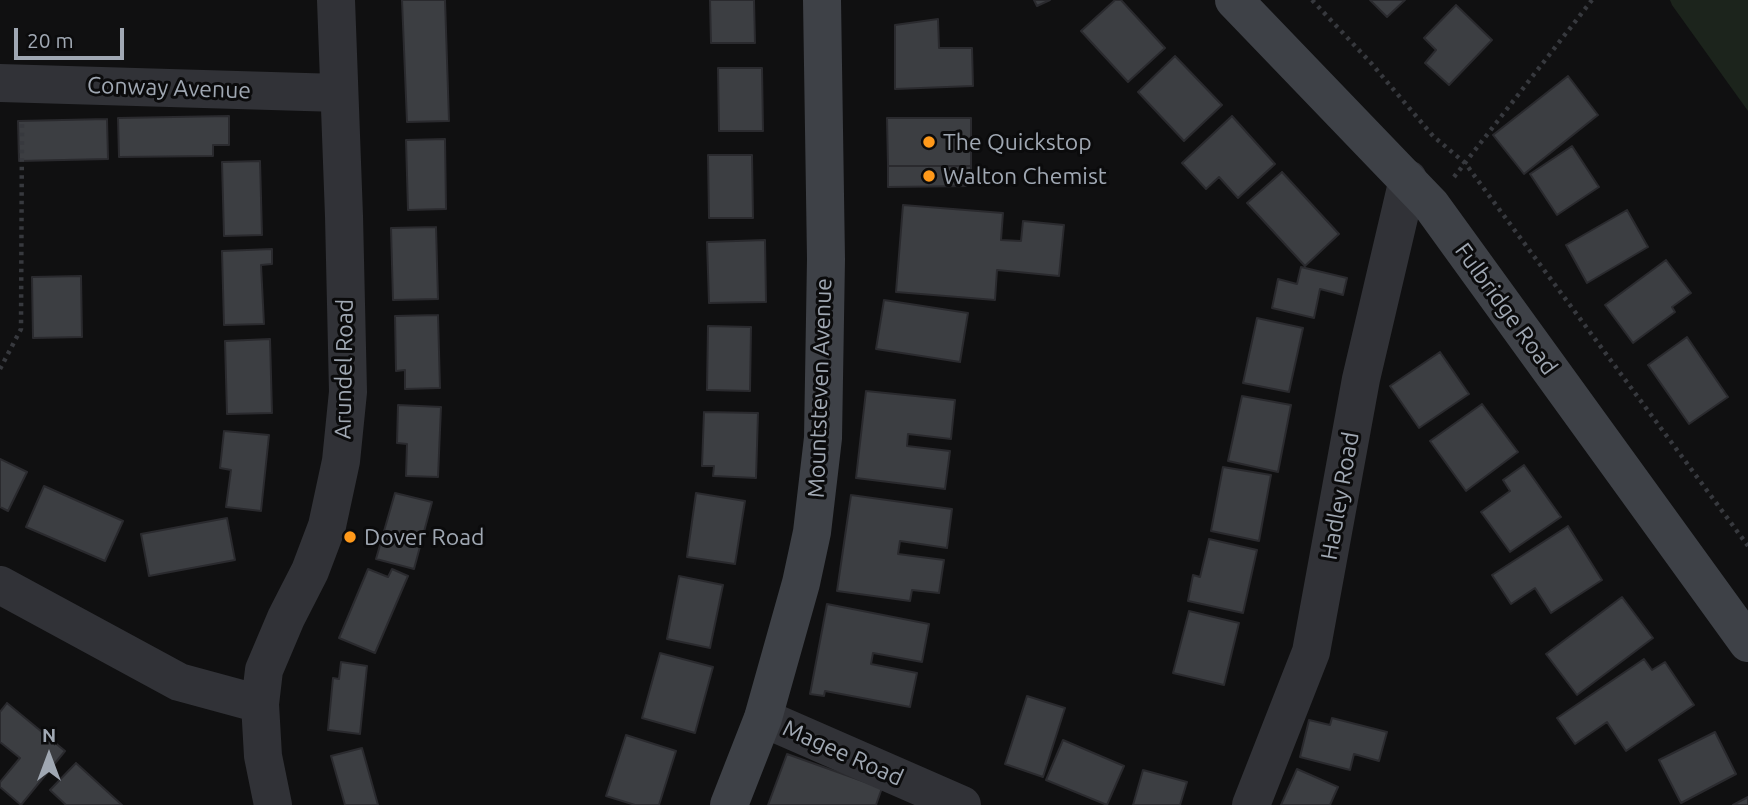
<!DOCTYPE html>
<style>
body{margin:0}
#map{position:relative;width:1748px;height:805px;overflow:hidden;background:#101011;font-family:Ubuntu,sans-serif}
canvas{display:block}
.north{position:absolute;left:14px;top:721px;width:70px;height:70px;-webkit-text-stroke:5px #0b0b0c;paint-order:stroke;rotate:0deg;font-size:19px;font-weight:700;line-height:28px;text-align:center;color:#a0a8b3}
.north::after{content:'';display:block;margin:auto;width:24px;height:32px;background:#a0a8b3;clip-path:polygon(50% 0,100% 100%,50% 72%,0 100%)}
.scale{position:absolute;left:14px;top:28px;width:110px;height:32px;box-sizing:border-box;border:4px solid #a0a8b3;border-top:0;padding-left:9px;font-size:21px;line-height:24px;white-space:nowrap;color:#a0a8b3;-webkit-text-stroke:5px #0b0b0c;paint-order:stroke}
</style>
<div id="map">
<canvas width="1748" height="805"></canvas>
<div class="north">N</div>
<div class="scale">20 m</div>
</div>
<script>
const g = document.querySelector('canvas').getContext('2d');
g.lineJoin = 'round';
function fillPath(path, color) {
  g.fillStyle = color;
  g.fill(path, 'evenodd');
}
function shape(rows) {
  const path = new Path2D();
  for (const r of rows) {
    path.moveTo(r[0], r[1]);
    for (let i = 2; i < r.length; i += 2) path.lineTo(r[i], r[i + 1]);
  }
  return path;
}
function strokePath(path, color, width, dash) {
  g.strokeStyle = color;
  g.lineWidth = width;
  g.lineCap = dash ? 'butt' : 'round';
  g.setLineDash(dash || []);
  g.stroke(path);
}
function drawText(font, color, halo, rows, align = 'center') {
  g.font = font + ' Ubuntu,sans-serif';
  g.lineWidth = 6;
  g.setLineDash([]);
  g.textBaseline = 'middle';
  g.strokeStyle = halo;
  g.fillStyle = color;
  for (const [text, x, y, turn = 0] of rows) {
    g.save();
    g.translate(x, y);
    g.rotate((+turn || 0) * Math.PI / 180);
    g.textAlign = isNaN(turn) ? turn : align;
    if (halo) g.strokeText(text, 0, 0);
    g.fillText(text, 0, 0);
    g.restore();
  }
}
const green = shape([
 [1670,0,1748,0,1748,111,1672,5]
]);
const building = shape([
 [402,0,445,0,449,121,407,122,402,0],
 [710,0,754,0,755,43,711,43,710,0],
 [1034,0,1050,0,1037,6,1034,0],
 [1115,0,1121,0,1165,48,1128,82,1081,31,1115,0],
 [1370,0,1405,0,1387,17,1370,0],
 [1456,5,1492,40,1449,85,1425,63,1436,50,1424,38,1456,5],
 [938,19,939,48,972,48,973,86,895,89,895,25,938,19],
 [1175,56,1222,105,1184,141,1138,92,1175,56],
 [718,68,762,68,763,131,719,131,718,68],
 [1568,76,1598,115,1524,174,1493,135,1568,76],
 [229,116,229,145,213,145,213,156,119,157,118,118,229,116],
 [1232,116,1275,164,1238,198,1219,177,1206,189,1182,163,1232,116],
 [887,118,971,118,971,166,888,166,887,118],
 [107,119,108,159,19,161,18,121,107,119],
 [445,139,446,209,408,210,406,140,445,139],
 [1572,146,1599,187,1557,215,1530,174,1572,146],
 [708,155,752,155,753,218,709,218,708,155],
 [260,161,262,235,224,236,222,162,260,161],
 [888,166,971,166,971,186,888,187,888,166],
 [1282,172,1339,234,1305,266,1247,203,1282,172],
 [903,205,1003,213,1001,240,1021,241,1023,221,1064,225,1059,276,997,270,995,300,896,292,903,205],
 [1627,210,1648,247,1587,283,1566,245,1627,210],
 [436,227,438,299,393,300,391,228,436,227],
 [765,240,766,302,709,303,707,242,765,240],
 [272,249,272,264,261,265,264,324,224,325,222,251,272,249],
 [1666,260,1691,293,1672,307,1675,312,1633,343,1605,305,1666,260],
 [1301,267,1347,278,1343,295,1320,289,1314,318,1272,308,1278,279,1297,284,1301,267],
 [81,276,82,337,33,338,32,277,81,276],
 [884,300,968,313,960,362,876,349,884,300],
 [438,315,440,388,405,389,405,370,396,371,395,316,438,315],
 [1257,318,1303,328,1289,392,1243,383,1257,318],
 [708,326,751,327,750,391,707,390,708,326],
 [1687,337,1728,397,1689,424,1648,365,1687,337],
 [270,339,272,413,227,414,225,341,270,339],
 [1440,352,1469,394,1419,428,1390,386,1440,352],
 [866,391,955,400,951,439,908,434,907,446,950,451,945,489,856,478,866,391],
 [1242,396,1291,405,1278,472,1228,461,1242,396],
 [1482,404,1518,452,1466,491,1430,441,1482,404],
 [398,405,441,407,438,477,406,476,407,444,397,443,398,405],
 [704,412,758,413,756,478,713,476,714,466,702,466,704,412],
 [224,431,269,435,261,511,226,507,231,470,220,468,224,431],
 [0,459,27,472,8,511,0,507,0,459],
 [1524,465,1561,517,1510,552,1481,512,1510,491,1503,480,1524,465],
 [1223,467,1271,475,1259,541,1211,531,1223,467],
 [44,486,123,521,105,561,26,527,44,486],
 [395,493,432,502,414,569,376,559,395,493],
 [696,493,745,501,735,564,687,557,696,493],
 [851,495,952,509,947,548,900,541,898,554,944,560,939,593,912,590,910,601,837,591,851,495],
 [227,518,235,560,149,576,141,534,227,518],
 [1568,526,1602,580,1551,613,1535,588,1511,604,1492,575,1568,526],
 [1209,539,1257,550,1243,613,1188,601,1193,575,1200,577,1209,539],
 [368,569,388,577,392,569,408,576,375,653,339,638,368,569],
 [679,576,723,585,710,648,667,639,679,576],
 [1622,597,1653,638,1577,695,1546,654,1622,597],
 [827,604,929,624,922,662,873,653,871,664,917,673,910,707,825,691,824,696,810,694,827,604],
 [1189,611,1239,623,1224,685,1173,673,1189,611],
 [660,653,713,667,695,733,642,718,660,653],
 [1644,659,1652,670,1665,662,1694,705,1626,751,1607,722,1575,744,1557,718,1644,659],
 [341,662,367,666,360,734,328,730,333,678,339,679,341,662],
 [1027,696,1065,708,1043,777,1005,764,1027,696],
 [7,703,65,751,21,805,0,787,0,782,20,758,0,742,0,712,7,703],
 [1332,718,1387,732,1379,761,1354,754,1350,770,1300,757,1309,720,1330,725,1332,718],
 [1715,732,1736,774,1681,803,1659,760,1715,732],
 [626,735,676,751,659,805,635,805,606,796,626,735],
 [1063,740,1124,766,1107,805,1046,780,1063,740],
 [362,748,378,805,345,805,331,756,362,748],
 [787,754,882,788,876,805,768,805,787,754],
 [76,763,122,805,66,805,50,790,76,763],
 [1297,769,1338,787,1330,805,1281,805,1297,769],
 [1143,770,1187,782,1180,805,1133,805,1143,770],
 [1748,797,1748,805,1733,805,1748,797]
]);
const path = shape([
 [1312,0,1371,63,1433,136,1465,163,1748,546],
 [1454,177,1592,0],
 [0,369,21,329,22,120]
]);
const street = shape([
 [0,83,339,93],
 [0,585,179,682,260,704],
 [763,718,962,805],
 [273,805,263,756,260,704,264,670,286,618,310,571,327,526,341,461,348,392,344,216,336,0],
 [1251,805,1311,652,1361,379,1408,179]
]);
const secondary = shape([
 [1234,0,1431,205,1748,643],
 [729,805,763,718,801,583,812,532,823,438,826,259,822,0]
]);
const markers = [
 [929,142,7,"#ff991a"],
 [929,176,7,"#ff991a"],
 [350,537,7,"#ff991a"]
];
const streetNames = [
 ["Conway Avenue",169,88,2],
 ["Fulbridge Road",1506,309,54],
 ["Arundel Road",344,369,-89],
 ["Mountsteven Avenue",820,388,-88],
 ["Hadley Road",1340,496,-80],
 ["Magee Road",843,753,24]
];
const poiNames = [
 ["The Quickstop",943,142],
 ["Walton Chemist",943,176],
 ["Dover Road",364,537]
];
fillPath(green, '#1c241c');
fillPath(building, '#3c3e42');
strokePath(building, '#2a2a2e', 2);
strokePath(path, '#37393e', 4.5, [3.5, 5]);
strokePath(street, '#313237', 38);
strokePath(secondary, '#3e4147', 38);
for (const [x, y, r, color] of markers) {
  const dot = new Path2D();
  dot.arc(x, y, r, 0, 2 * Math.PI);
  g.fillStyle = color;
  g.fill(dot);
  strokePath(dot, '#0b0b0c', 2.5);
}
drawText('23px', '#a0a8b3', '#0b0b0c', streetNames);
drawText('23px', '#a0a8b3', '#0b0b0c', poiNames, 'left');
</script>
